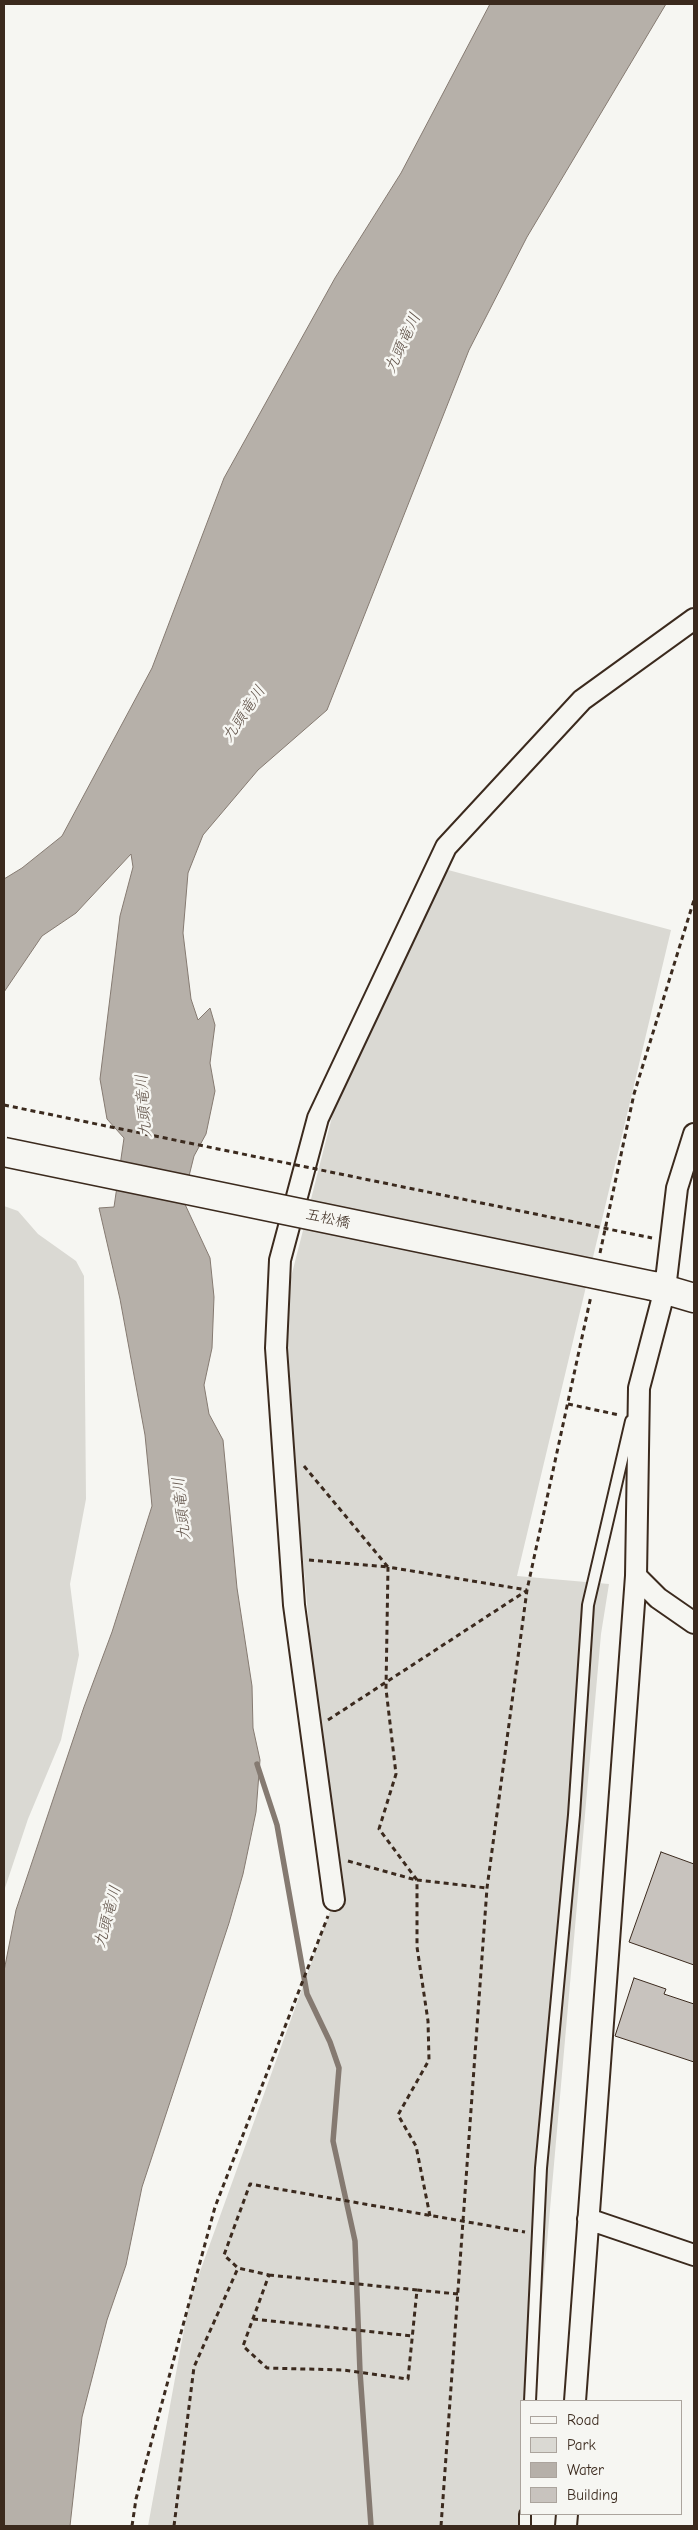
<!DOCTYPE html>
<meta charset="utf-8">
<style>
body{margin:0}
#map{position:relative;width:698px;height:2530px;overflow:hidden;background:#f6f6f2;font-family:"Comic Neue",sans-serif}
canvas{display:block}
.frame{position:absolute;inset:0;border:5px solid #3b2a1e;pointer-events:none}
.legend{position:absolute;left:520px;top:2400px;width:162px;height:115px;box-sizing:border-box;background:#f6f6f2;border:1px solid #aba49d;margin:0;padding:6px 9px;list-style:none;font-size:15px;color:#3b2a1e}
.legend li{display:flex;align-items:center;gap:10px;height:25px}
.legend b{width:25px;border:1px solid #aba49d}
</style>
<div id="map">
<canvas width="698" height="2530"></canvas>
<div class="frame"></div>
<ul class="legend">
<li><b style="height:6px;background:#f6f6f2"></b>Road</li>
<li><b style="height:14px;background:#dad9d3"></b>Park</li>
<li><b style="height:14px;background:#b6b0a9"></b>Water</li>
<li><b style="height:14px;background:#c8c3be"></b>Building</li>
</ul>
</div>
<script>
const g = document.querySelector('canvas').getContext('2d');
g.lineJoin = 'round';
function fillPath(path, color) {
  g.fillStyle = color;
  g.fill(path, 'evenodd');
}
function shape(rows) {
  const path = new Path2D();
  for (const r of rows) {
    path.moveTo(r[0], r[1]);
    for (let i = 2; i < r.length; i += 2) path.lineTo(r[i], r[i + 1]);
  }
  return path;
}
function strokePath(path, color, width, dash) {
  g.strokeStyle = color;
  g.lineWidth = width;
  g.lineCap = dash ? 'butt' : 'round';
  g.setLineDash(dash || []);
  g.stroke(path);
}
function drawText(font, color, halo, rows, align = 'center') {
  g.font = font + ' "Comic Neue","Klee One",sans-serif';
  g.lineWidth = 5;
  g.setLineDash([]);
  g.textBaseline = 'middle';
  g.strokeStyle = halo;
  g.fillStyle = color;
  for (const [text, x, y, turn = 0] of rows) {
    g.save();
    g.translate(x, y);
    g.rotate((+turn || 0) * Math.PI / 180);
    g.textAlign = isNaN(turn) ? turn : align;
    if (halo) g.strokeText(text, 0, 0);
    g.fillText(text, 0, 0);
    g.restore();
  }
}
const green = shape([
 [437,867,671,930,517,1576,609,1584,601,1634,533,2401,522,2401,522,2526,148,2526,189,2302,334,1900,303,1559,277,1332,333,1113],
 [4,1206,18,1211,38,1234,76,1261,84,1276,86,1499,70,1584,79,1655,61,1740,28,1819,4,1891]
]);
const water = shape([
 [490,4,666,4,527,237,469,350,327,710,258,770,203,835,188,873,183,933,191,999,198,1020,210,1008,215,1025,210,1063,215,1091,206,1134,194,1156,183,1200,210,1258,214,1297,212,1348,204,1385,209,1414,223,1440,237,1588,252,1686,253,1728,260,1760,256,1812,243,1874,229,1923,142,2187,126,2265,107,2320,82,2417,70,2526,4,2526,4,1971,16,1910,84,1707,112,1632,152,1506,145,1435,120,1299,99,1208,114,1207,124,1138,107,1119,100,1079,120,916,133,867,131,854,76,913,42,936,4,992,4,879,22,868,62,836,152,668,224,478,335,278,401,173,490,4]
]);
const stream = shape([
 [257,1764,277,1825,307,1994,330,2042,339,2068,333,2141,355,2241,360,2372,371,2526]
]);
const building = shape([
 [661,1852,694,1864,694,1965,629,1942,661,1852],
 [634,1978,666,1989,664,1994,694,2004,694,2062,615,2036,634,1978]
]);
const path = shape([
 [600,1253,634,1094,694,900],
 [568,1404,619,1415],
 [304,1466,388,1567],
 [309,1560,388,1567],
 [328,1720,526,1591],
 [348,1861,416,1880],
 [417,1880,379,1829,396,1774,386,1689,388,1567,527,1590],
 [430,2216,416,2146,398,2115,429,2060,428,2021,417,1947,417,1880,487,1888],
 [269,2275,417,2290],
 [458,2294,417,2290,408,2379,343,2370,267,2368,243,2346,269,2275,238,2268,224,2255,250,2184,525,2232],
 [253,2319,412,2336],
 [132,2526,136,2499,215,2207,328,1916],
 [174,2526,194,2367,238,2268],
 [441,2526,487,1888,527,1590,591,1296]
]);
const lane = shape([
 [530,2401,541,2168,574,1815,588,1605,631,1421],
 [525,2526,525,2514]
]);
const street = shape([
 [694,1134,677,1188,665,1289,639,1388,636,1576,658,1598,694,1623],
 [334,1900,294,1605,276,1348,280,1260,318,1118,446,847,582,700,694,619],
 [588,2219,694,2255],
 [575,2401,636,1576],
 [566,2526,567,2514]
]);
const secondary = shape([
 [653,1286,694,1298]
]);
const pathBridge = shape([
 [4,1105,652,1238]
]);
const secondaryBridge = shape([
 [4,1152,653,1286]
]);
const streetNames = [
 ["五松橋",328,1219,12]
];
const waterNames = [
 ["九頭竜川",403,343,-65],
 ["九頭竜川",244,714,-56],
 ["九頭竜川",144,1106,-94],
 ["九頭竜川",182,1509,-96],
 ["九頭竜川",108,1917,-75]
];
fillPath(green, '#dad9d3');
fillPath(water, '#b6b0a9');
strokePath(water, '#857a71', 1);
strokePath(stream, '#857a71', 5.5);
fillPath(building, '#c8c3be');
strokePath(building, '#3b2a1e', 1);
strokePath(lane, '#3b2a1e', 14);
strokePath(street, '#3b2a1e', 24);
strokePath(secondary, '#3b2a1e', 31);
strokePath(path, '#3b2a1e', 3, [5, 4]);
strokePath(lane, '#f6f6f2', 10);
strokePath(street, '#f6f6f2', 20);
strokePath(secondary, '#f6f6f2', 28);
strokePath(secondaryBridge, '#3b2a1e', 31, []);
strokePath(pathBridge, '#3b2a1e', 3, [5, 4]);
strokePath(secondaryBridge, '#f6f6f2', 28);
drawText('15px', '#3b2a1e', '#f6f6f2', streetNames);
drawText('italic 16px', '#605248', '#f6f6f2', waterNames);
</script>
